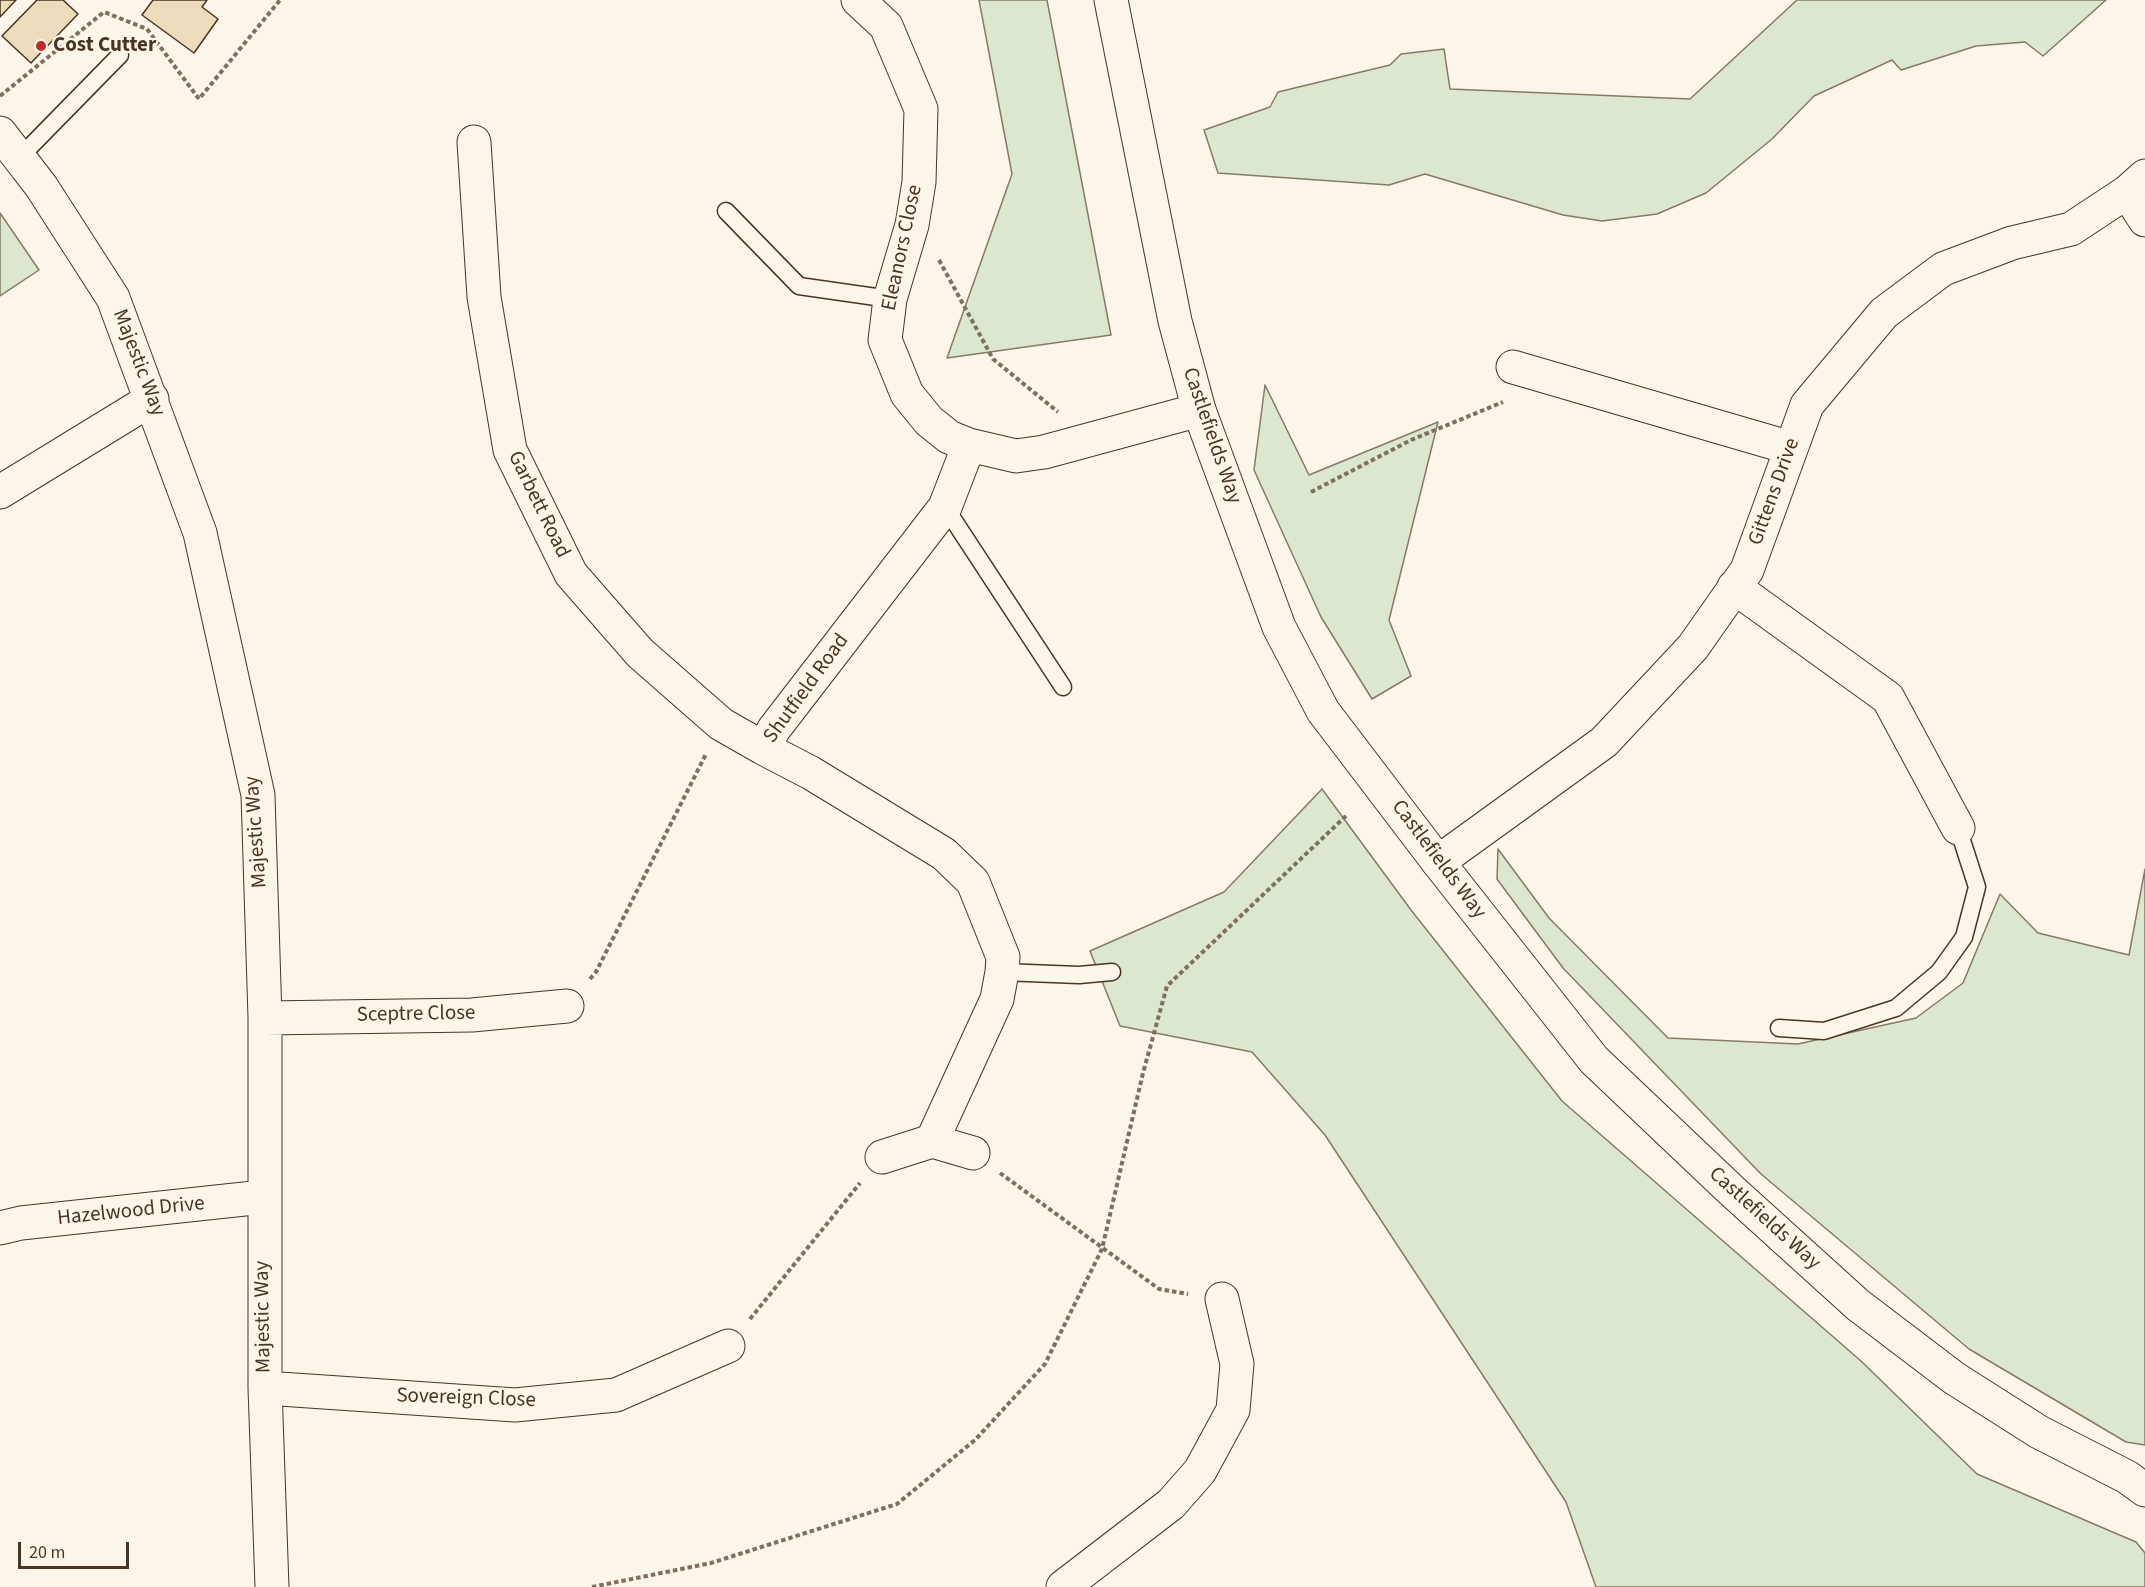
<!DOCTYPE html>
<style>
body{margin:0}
#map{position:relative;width:2145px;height:1587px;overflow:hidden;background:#fbf6e9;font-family:"Source Sans 3",sans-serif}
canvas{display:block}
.scale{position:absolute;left:18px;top:1542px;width:111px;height:27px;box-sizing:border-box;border:3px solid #4a3520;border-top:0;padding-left:8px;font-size:18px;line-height:21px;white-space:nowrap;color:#4a3520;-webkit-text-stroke:4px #fbf6e9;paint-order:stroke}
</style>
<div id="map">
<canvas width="2145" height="1587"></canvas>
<div class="scale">20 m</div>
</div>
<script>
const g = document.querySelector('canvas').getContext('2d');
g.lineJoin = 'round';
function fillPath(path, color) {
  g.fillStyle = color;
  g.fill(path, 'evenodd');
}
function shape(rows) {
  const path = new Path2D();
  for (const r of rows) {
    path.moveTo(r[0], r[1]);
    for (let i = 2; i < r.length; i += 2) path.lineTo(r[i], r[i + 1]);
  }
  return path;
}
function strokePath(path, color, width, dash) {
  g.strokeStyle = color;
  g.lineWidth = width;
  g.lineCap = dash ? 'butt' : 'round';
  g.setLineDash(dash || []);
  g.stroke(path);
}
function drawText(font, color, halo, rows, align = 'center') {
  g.font = font + ' "Source Sans 3",sans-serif';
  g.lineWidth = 4.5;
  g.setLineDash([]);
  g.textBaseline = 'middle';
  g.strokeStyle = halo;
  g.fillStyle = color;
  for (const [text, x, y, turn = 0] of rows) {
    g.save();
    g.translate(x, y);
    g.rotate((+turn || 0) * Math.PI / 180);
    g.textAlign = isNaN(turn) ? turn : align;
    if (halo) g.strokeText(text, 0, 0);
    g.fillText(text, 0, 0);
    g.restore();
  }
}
const green = shape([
 [979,0,1047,0,1111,335,947,358,1012,174,979,0],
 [1797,0,2106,0,2043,56,2025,42,1976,46,1901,70,1892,60,1814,96,1772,139,1706,193,1657,214,1602,221,1563,215,1425,174,1389,185,1218,173,1204,130,1270,107,1278,92,1390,65,1401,54,1444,49,1450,89,1690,99,1797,0],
 [0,213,39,270,0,296,0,213],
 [1265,385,1309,475,1438,422,1389,620,1411,676,1372,699,1321,617,1254,470,1265,385],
 [1322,789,1411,910,1562,1101,1861,1361,1977,1474,2136,1542,2145,1553,2145,1587,1596,1587,1566,1502,1325,1135,1252,1052,1120,1026,1090,951,1224,892,1322,789],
 [1498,849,1549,918,1668,1038,1798,1044,1916,1018,1963,983,2000,894,2038,933,2129,955,2145,869,2145,1445,2126,1442,1969,1349,1761,1174,1563,968,1497,879,1498,849]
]);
const building = shape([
 [0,0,16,0,0,17,0,0],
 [37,0,63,0,78,14,31,63,2,36,37,0],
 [153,0,207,0,202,7,218,19,194,53,142,15,153,0]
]);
const path = shape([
 [0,96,104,12,147,29,199,99,280,0],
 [939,260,993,359,1058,412],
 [1311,492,1411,440,1503,402],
 [590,979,596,972,706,754],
 [1000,1173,1159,1289,1188,1294],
 [750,1319,860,1183],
 [592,1587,711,1563,897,1504,975,1440,1045,1364,1102,1249,1143,1073,1167,986,1348,814]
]);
const service = shape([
 [20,157,120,55],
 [726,211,799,286,890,299],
 [945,507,1063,687],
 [1002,972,1079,975,1112,972],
 [1779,1028,1824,1031,1896,1008,1939,972,1964,937,1977,887,1958,828]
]);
const minor = shape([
 [858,0,886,26,921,109,919,182,912,225,890,299,885,340,907,394,929,421,949,437,969,445],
 [0,133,41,186,113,298,200,533,258,795,265,1018,265,1388,272,1587],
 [474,142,484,297,510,450,571,574,640,653,721,724,763,748],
 [2127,192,2145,220],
 [1513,367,1791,448],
 [0,492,152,399],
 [1734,587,1888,698,1958,828],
 [1438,862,1604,742,1693,647,1747,570,1807,405,1884,313,1943,269,2012,243,2071,229,2127,192,2145,176],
 [265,1018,472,1015,567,1006],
 [973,1153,932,1141,997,999,1002,972,1003,957,973,882,944,854,811,773,763,748,774,729,945,507,969,445,1016,456,1044,452,1199,410],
 [882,1157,932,1141],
 [0,1228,21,1223,263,1197],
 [265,1388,515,1405,616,1395,728,1346],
 [1063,1587,1171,1504,1200,1471,1233,1410,1237,1364,1222,1299]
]);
const secondary = shape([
 [1111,0,1175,321,1199,410,1279,627,1323,711,1438,862,1594,1060,1731,1190,1858,1305,1954,1378,2039,1432,2127,1477,2145,1490]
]);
const markers = [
 [41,46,6,"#c62828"]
];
const poiNames = [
 ["Cost Cutter",53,46]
];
const streetNames = [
 ["Eleanors Close",903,248,-78],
 ["Majestic Way",138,363,69],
 ["Castlefields Way",1211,436,71],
 ["Gittens Drive",1775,492,-70],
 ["Garbett Road",538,505,64],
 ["Shutfield Road",807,689,-54],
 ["Majestic Way",257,832,-94],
 ["Castlefields Way",1438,860,53],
 ["Sceptre Close",416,1015,-1],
 ["Hazelwood Drive",131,1212,-6],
 ["Castlefields Way",1764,1219,42],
 ["Majestic Way",264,1317,-91],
 ["Sovereign Close",466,1399,2]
];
fillPath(green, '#dce7d0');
strokePath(green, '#887966', 1.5);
fillPath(building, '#ecdcbc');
strokePath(building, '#4a3520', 1.5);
strokePath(service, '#4a3520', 19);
strokePath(minor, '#4a3520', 35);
strokePath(secondary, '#4a3520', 35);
strokePath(path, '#7f6f5c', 4, [4.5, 3]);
strokePath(service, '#fbf6e9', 16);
strokePath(minor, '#fbf6e9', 33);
strokePath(secondary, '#fbf6e9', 33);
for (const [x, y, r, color] of markers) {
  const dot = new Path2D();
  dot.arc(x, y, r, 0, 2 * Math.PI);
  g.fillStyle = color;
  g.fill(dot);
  strokePath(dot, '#fbf6e9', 2);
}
drawText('bold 21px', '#4a3520', '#fbf6e9', poiNames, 'left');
drawText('21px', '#4a3520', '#fbf6e9', streetNames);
</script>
